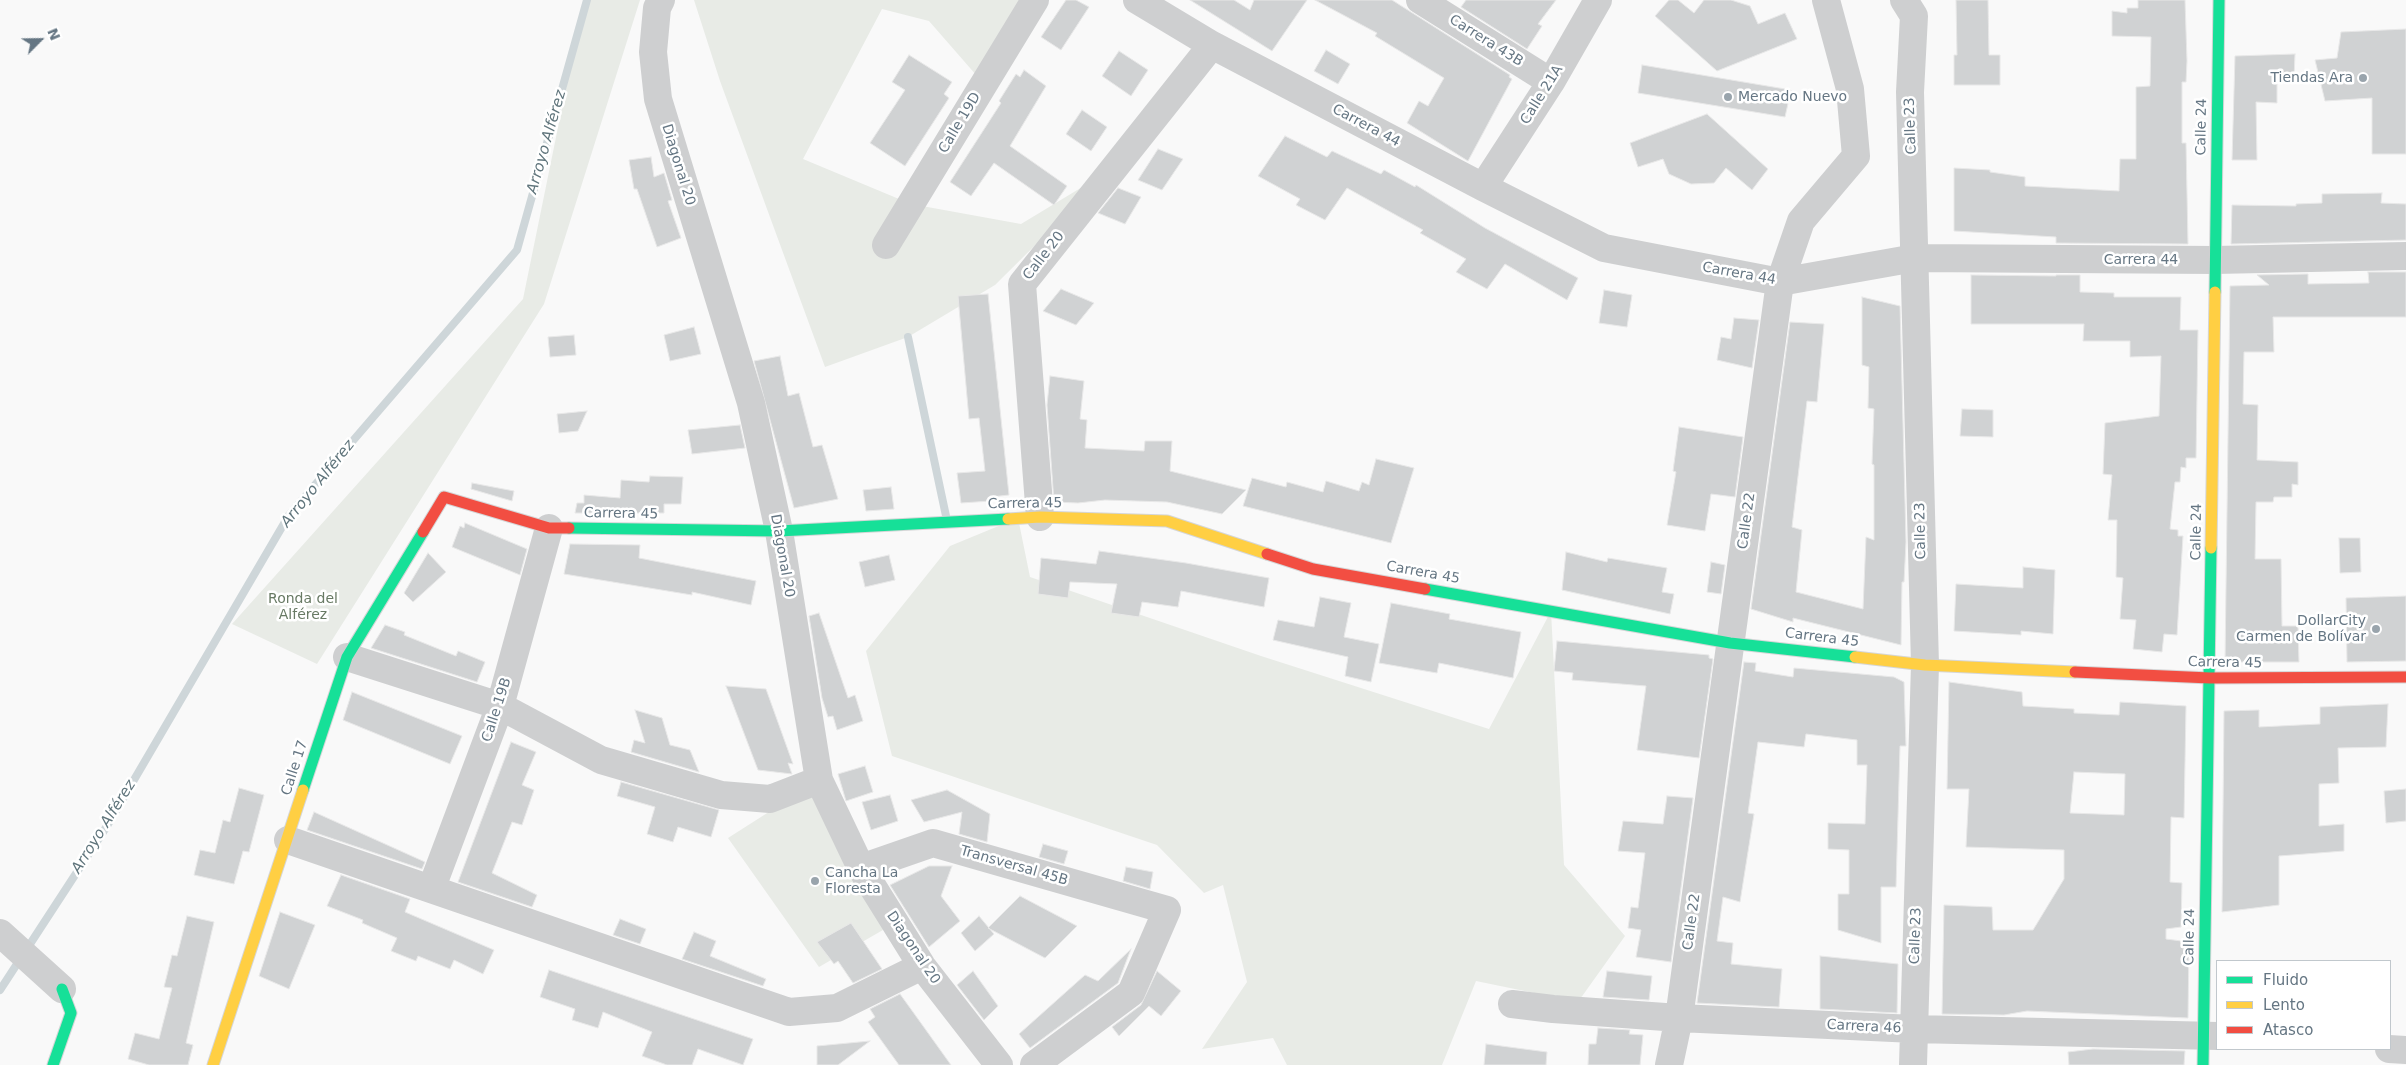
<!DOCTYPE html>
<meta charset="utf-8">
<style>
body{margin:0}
#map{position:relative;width:2406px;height:1065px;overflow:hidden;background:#f9f9f9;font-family:"DejaVu Sans",sans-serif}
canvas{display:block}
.legend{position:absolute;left:2216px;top:960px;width:175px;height:90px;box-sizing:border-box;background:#fff;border:1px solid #c1c8cd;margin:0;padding:6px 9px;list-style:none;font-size:15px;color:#657683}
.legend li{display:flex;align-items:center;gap:10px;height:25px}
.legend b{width:25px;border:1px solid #c1c8cd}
.north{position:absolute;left:15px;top:15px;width:50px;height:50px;-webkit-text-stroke:4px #fff;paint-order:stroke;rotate:67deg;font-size:14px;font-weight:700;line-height:20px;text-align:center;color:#657683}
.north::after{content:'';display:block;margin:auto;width:18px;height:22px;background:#657683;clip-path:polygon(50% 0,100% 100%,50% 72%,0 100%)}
</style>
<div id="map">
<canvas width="2406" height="1065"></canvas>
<ul class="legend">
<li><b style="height:6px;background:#16e098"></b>Fluido</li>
<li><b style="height:6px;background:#ffcf43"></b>Lento</li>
<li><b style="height:6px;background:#f24e42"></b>Atasco</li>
</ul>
<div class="north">N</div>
</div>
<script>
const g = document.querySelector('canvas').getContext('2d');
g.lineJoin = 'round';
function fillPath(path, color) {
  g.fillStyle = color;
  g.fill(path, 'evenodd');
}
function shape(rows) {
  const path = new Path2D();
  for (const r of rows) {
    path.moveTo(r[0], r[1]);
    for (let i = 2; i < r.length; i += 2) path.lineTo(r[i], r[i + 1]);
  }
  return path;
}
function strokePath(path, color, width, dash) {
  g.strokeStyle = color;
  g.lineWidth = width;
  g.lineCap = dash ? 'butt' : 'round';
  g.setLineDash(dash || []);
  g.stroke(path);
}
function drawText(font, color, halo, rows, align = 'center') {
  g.font = font + ' "DejaVu Sans",sans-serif';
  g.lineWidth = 5;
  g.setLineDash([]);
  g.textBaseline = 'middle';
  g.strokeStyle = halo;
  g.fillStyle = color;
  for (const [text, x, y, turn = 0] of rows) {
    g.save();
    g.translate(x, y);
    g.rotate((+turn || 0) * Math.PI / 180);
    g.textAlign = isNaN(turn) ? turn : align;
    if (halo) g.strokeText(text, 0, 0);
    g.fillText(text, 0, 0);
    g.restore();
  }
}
const green = shape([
 [584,0,640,0,544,304,317,664,232,624,523,299],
 [694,0,1030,0,977,76,929,21,882,9,803,159,911,204,1021,224,1112,169,995,285,908,337,825,367,720,81],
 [1018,518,1030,577,1261,656,1489,729,1551,611,1564,865,1625,936,1578,1002,1476,981,1442,1065,1287,1065,1273,1038,1202,1049,1247,982,1223,885,1204,893,1157,845,892,756,866,651,950,546],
 [819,780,895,923,819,967,728,838]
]);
const stream = shape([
 [908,337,946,516],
 [0,990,107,826,289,515,517,250,587,0]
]);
const building = shape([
 [1066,0,1076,0,1089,7,1061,50,1041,37,1066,0],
 [1190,0,1234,0,1250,10,1254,0,1307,0,1272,51,1190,0],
 [1315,0,1392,0,1510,75,1509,77,1512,79,1468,161,1407,123,1419,101,1428,106,1444,78,1375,36,1377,33,1315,0],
 [1466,0,1556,0,1538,24,1542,26,1527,49,1461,7,1466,0],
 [1669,0,1678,0,1694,13,1704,0,1731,0,1750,6,1758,24,1785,13,1797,39,1717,71,1655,16,1669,0],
 [1956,0,1988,0,1989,55,2000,55,2000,85,1954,85,1954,55,1957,55,1956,0],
 [2138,0,2185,0,2187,61,2186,82,2182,82,2182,143,2186,143,2188,244,2056,243,2056,237,1954,231,1954,168,1990,170,1990,172,2025,177,2025,186,2119,191,2120,159,2136,159,2136,87,2150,86,2151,37,2112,36,2112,11,2127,13,2127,8,2138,8,2138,0],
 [2406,29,2406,154,2372,154,2372,98,2325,101,2315,60,2337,58,2341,32,2406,29],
 [1326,50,1350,64,1338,84,1314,71,1326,50],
 [1119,51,1148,70,1131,96,1102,76,1119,51],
 [2295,54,2294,79,2277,79,2277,103,2256,102,2257,160,2232,160,2235,56,2295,54],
 [909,55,952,82,944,94,949,98,905,166,870,143,905,90,892,82,909,55],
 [1642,65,1791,90,1785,117,1638,93,1642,65],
 [1024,70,1046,86,1010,146,1067,186,1054,205,994,163,971,196,950,182,1001,103,999,101,1016,74,1020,77,1024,70],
 [1082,110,1107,127,1091,151,1066,134,1082,110],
 [1707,114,1768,169,1752,190,1726,168,1714,183,1691,184,1669,174,1663,159,1638,167,1630,143,1707,114],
 [1285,136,1327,157,1332,151,1381,174,1384,170,1415,187,1416,185,1485,228,1578,278,1567,300,1505,264,1487,289,1456,272,1466,259,1420,233,1423,230,1347,188,1325,220,1296,205,1300,199,1258,176,1285,136],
 [1158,149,1183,159,1162,190,1138,180,1158,149],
 [651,157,654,177,664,173,672,200,668,201,681,238,657,247,637,189,634,189,629,160,651,157],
 [1118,188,1141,197,1125,224,1098,213,1118,188],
 [2382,193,2381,203,2406,204,2406,240,2231,244,2232,205,2296,206,2296,204,2322,203,2322,194,2382,193],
 [2368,272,2406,272,2406,317,2273,317,2274,352,2244,352,2243,404,2258,405,2257,460,2298,462,2298,485,2292,484,2292,497,2274,497,2273,502,2256,502,2255,559,2281,559,2282,626,2298,626,2299,662,2225,662,2230,286,2269,285,2257,275,2308,274,2308,284,2369,283,2368,272],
 [1971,275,2056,276,2056,275,2080,275,2080,292,2114,293,2114,297,2181,297,2180,330,2198,330,2196,458,2186,458,2186,468,2181,467,2180,482,2175,482,2170,529,2178,530,2178,536,2183,536,2177,635,2164,634,2162,652,2133,649,2136,620,2120,619,2123,578,2116,577,2117,520,2108,520,2112,475,2103,474,2105,423,2159,416,2161,356,2130,357,2130,341,2083,341,2084,324,1971,324,1971,275],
 [1061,289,1094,303,1076,325,1043,311,1061,289],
 [1604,290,1632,295,1627,327,1599,323,1604,290],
 [988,294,1009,495,991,497,991,501,961,503,957,473,985,471,979,418,969,419,958,296,988,294],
 [1862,297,1900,306,1906,542,1904,582,1902,582,1901,645,1793,618,1793,622,1751,609,1790,322,1824,324,1817,402,1807,401,1792,527,1802,530,1796,592,1863,609,1866,537,1874,540,1874,465,1872,464,1874,409,1868,408,1869,367,1862,365,1862,297],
 [1734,318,1759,320,1752,368,1717,360,1721,337,1731,339,1734,318],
 [694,327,701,354,670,361,664,335,694,327],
 [574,335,576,355,550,357,548,337,574,335],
 [780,356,788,396,799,393,813,447,822,445,838,499,794,508,754,361,780,356],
 [1050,376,1084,381,1080,419,1087,420,1085,448,1144,451,1145,441,1172,441,1170,471,1246,490,1222,514,1167,502,1105,500,1078,503,1054,502,1047,405,1050,376],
 [1962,409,1993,410,1993,437,1960,436,1962,409],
 [587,411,578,431,559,433,557,414,587,411],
 [740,425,745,448,692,454,688,430,740,425],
 [1679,427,1743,437,1735,497,1711,494,1705,531,1667,525,1676,472,1673,471,1679,427],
 [1376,459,1414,468,1391,543,1243,506,1252,478,1286,487,1287,482,1323,492,1326,481,1359,491,1362,482,1369,485,1376,459],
 [650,476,683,477,681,504,664,504,664,513,575,513,577,503,584,503,584,495,620,498,621,480,649,482,650,476],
 [472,483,514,491,512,501,471,489,472,483],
 [891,487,894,509,866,511,863,490,891,487],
 [465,523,527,549,520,575,452,547,460,526,464,528,465,523],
 [2339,538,2360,538,2361,572,2340,573,2339,538],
 [570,544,640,545,639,558,756,581,751,605,692,592,692,595,564,574,570,544],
 [1099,551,1186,563,1269,578,1264,607,1181,591,1178,607,1142,602,1139,617,1111,613,1117,584,1070,582,1068,598,1038,594,1041,558,1096,564,1099,551],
 [1566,552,1607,562,1608,558,1667,568,1662,592,1674,594,1670,614,1562,590,1566,552],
 [428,553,446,572,413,602,404,593,428,553],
 [889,555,895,580,865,587,859,562,889,555],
 [1711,562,1725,565,1721,594,1707,592,1711,562],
 [2023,567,2055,570,2053,634,2021,631,2021,635,1954,631,1956,584,2023,588,2023,567],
 [2406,596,2406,661,2347,662,2346,598,2406,596],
 [1320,597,1351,603,1344,637,1379,644,1371,682,1345,676,1348,657,1273,640,1278,620,1314,627,1320,597],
 [1391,603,1450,614,1449,619,1521,632,1513,678,1439,663,1437,673,1379,663,1391,603],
 [819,613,848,698,855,695,863,721,837,730,833,716,828,717,822,698,809,616,819,613],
 [385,625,405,632,404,635,456,656,458,651,485,662,477,682,371,648,385,625],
 [1557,641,1709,655,1709,658,1713,659,1699,758,1637,750,1646,686,1572,680,1573,673,1554,671,1557,641],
 [1744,662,1756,663,1755,671,1793,677,1794,668,1894,677,1904,682,1906,746,1900,746,1896,887,1881,887,1881,943,1838,930,1838,894,1849,894,1849,850,1828,849,1828,823,1865,824,1867,765,1857,765,1857,740,1806,734,1804,747,1758,742,1748,813,1754,814,1740,902,1723,897,1717,941,1733,943,1731,964,1782,969,1779,1007,1697,1003,1744,662],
 [1949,682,2022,692,2023,706,2074,709,2074,713,2119,715,2120,702,2186,706,2184,818,2171,817,2170,882,2182,883,2181,927,2166,929,2166,939,2189,942,2188,1018,2027,1011,2004,1015,1942,1014,1944,905,1992,907,1993,930,2033,930,2064,879,2064,850,1966,847,1969,789,1947,789,1949,682],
 [2074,772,2125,774,2124,815,2070,813,2074,772],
 [726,686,766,689,793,764,788,763,792,774,758,770,726,686],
 [352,692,462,736,450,764,343,720,352,692],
 [2388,704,2386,747,2338,748,2339,783,2319,784,2319,826,2344,824,2344,851,2279,856,2279,905,2222,912,2224,711,2259,710,2259,727,2320,724,2320,707,2388,704],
 [635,710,662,718,670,745,690,750,699,772,631,752,634,740,645,743,635,710],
 [511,742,536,752,522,785,534,790,522,825,512,822,492,873,537,895,532,907,458,882,511,742],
 [865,766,873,792,846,801,838,774,865,766],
 [621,782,719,810,711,837,678,827,673,842,647,834,655,807,617,796,621,782],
 [239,788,264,795,249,852,243,851,234,884,194,875,200,850,215,853,223,820,230,822,239,788],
 [2406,789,2406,821,2386,823,2384,791,2406,789],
 [947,790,990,814,987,842,959,834,962,812,924,822,911,800,947,790],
 [890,795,898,821,871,830,862,802,890,795],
 [1667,796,1693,798,1671,962,1636,957,1641,930,1628,928,1631,907,1638,908,1645,853,1618,851,1623,821,1663,824,1667,796],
 [314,812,425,862,422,869,307,830,314,812],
 [1043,844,1068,851,1064,864,1039,857,1043,844],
 [952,866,941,896,960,921,929,947,890,885,929,866,952,866],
 [1126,867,1153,872,1150,889,1123,881,1126,867],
 [341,875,410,899,405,912,494,950,483,974,454,960,450,969,418,956,416,961,391,951,397,938,362,923,363,920,327,906,341,875],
 [1020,896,1077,926,1045,958,988,928,1020,896],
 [280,912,315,925,289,989,259,976,280,912],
 [187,916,214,922,186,1043,193,1045,188,1065,149,1065,128,1059,135,1033,159,1039,172,988,164,987,172,955,177,956,187,916],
 [979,916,994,934,975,951,961,933,979,916],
 [620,919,646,929,640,944,613,935,620,919],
 [851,923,882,969,853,983,838,961,834,964,817,942,851,923],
 [694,932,716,941,710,956,766,979,763,986,682,959,694,932],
 [1131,949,1118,983,1030,1048,1019,1034,1085,975,1098,981,1131,949],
 [1820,956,1898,964,1897,1013,1820,1009,1820,956],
 [549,970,753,1039,743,1065,698,1049,692,1065,667,1065,642,1056,652,1032,603,1012,598,1028,572,1020,575,1009,540,997,549,970],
 [973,971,998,1006,984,1020,957,985,973,971],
 [1157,971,1181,991,1161,1016,1149,1006,1119,1036,1112,1027,1141,1005,1157,971],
 [1607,971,1652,976,1649,1000,1603,997,1607,971],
 [900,994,913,1012,951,1065,899,1065,868,1022,875,1017,870,1009,900,994],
 [1598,1028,1630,1030,1629,1034,1643,1035,1640,1065,1588,1065,1589,1044,1596,1044,1598,1028],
 [870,1041,838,1065,817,1065,817,1046,870,1041],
 [1486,1044,1547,1052,1546,1065,1484,1065,1486,1044],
 [2093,1049,2185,1051,2184,1065,2069,1065,2068,1052,2093,1049]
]);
const street = shape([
 [661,0,657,8,653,52,658,99,751,403,779,531,819,780,861,868,922,966,999,1065],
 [1137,0,1212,45,1483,187,1604,248,1780,282,1915,258,2215,260,2406,256],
 [1420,0,1551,82],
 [1904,0,1914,16,1910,92,1925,665,1913,1065],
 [1483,187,1551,82,1598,0],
 [886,245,1035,0],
 [1040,517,1022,284,1212,45],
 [347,657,500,706,601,760,721,795,770,799,819,780],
 [288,840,789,1012,837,1008,922,966],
 [861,868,933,843,1167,910,1131,993,1034,1065],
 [432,887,500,706,549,528],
 [0,933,62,989],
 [1512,1004,1553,1009,1679,1018,1914,1029,2217,1036],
 [2389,1049,2406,1050],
 [1669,1065,1679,1018,1780,282,1801,221,1856,156,1850,89,1826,0]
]);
const fast = shape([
 [2215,292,2219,0],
 [569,528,779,531,1008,519],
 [1425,589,1730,643,1855,657],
 [303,790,347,657,423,532],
 [53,1065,71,1013,62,989],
 [2203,1065,2211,548]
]);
const slow = shape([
 [1008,519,1040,517,1167,521,1267,554],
 [2211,548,2215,292],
 [1855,657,1925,665,2075,672],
 [213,1065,303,790]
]);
const jam = shape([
 [423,532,444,497,549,528,569,528],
 [1267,554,1313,569,1425,589],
 [2075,672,2210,678,2406,677]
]);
const markers = [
 [2363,78,5,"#99a4ac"],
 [1728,97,5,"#99a4ac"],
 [2376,629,5,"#99a4ac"],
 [815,881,5,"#99a4ac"]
];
const streetNames = [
 ["Carrera 43B",1486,41,32],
 ["Calle 21A",1542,95,-58],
 ["Calle 19D",960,123,-59],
 ["Carrera 44",1366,126,28],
 ["Calle 23",1911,126,-92],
 ["Calle 24",2202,127,-89],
 ["Diagonal 20",678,165,73],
 ["Calle 20",1044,256,-52],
 ["Carrera 44",2141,260],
 ["Carrera 44",1739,274,10],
 ["Carrera 45",1025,504,-1],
 ["Carrera 45",621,514,1],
 ["Calle 22",1747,521,-82],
 ["Calle 23",1921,531,-91],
 ["Calle 24",2197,532,-89],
 ["Diagonal 20",782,556,80],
 ["Carrera 45",1423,573,10],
 ["Carrera 45",1822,638,7],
 ["Carrera 45",2225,663,1],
 ["Calle 19B",497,710,-72],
 ["Calle 17",295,768,-72],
 ["Transversal 45B",1014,866,16],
 ["Calle 22",1692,922,-82],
 ["Calle 23",1916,936,-88],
 ["Calle 24",2190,937,-89],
 ["Diagonal 20",913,948,56],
 ["Carrera 46",1864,1027,3]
];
const poiNames = [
 ["Tiendas Ara",2353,78],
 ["Mercado Nuevo",1738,97,"left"],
 ["DollarCity",2366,621],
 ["Carmen de Bolívar",2366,637],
 ["Cancha La",825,873,"left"],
 ["Floresta",825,889,"left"]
];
const parkNames = [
 ["Ronda del",303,599],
 ["Alférez",303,615]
];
const waterNames = [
 ["Arroyo Alférez",547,142,-74],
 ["Arroyo Alférez",318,484,-51],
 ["Arroyo Alférez",104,827,-58]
];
fillPath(green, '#e8ebe6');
strokePath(stream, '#ced6d9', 8);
fillPath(building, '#d0d2d3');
strokePath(building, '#e8e8e8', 1);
strokePath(fast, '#d5d6d7', 13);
strokePath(slow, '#d5d6d7', 13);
strokePath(jam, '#d5d6d7', 13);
strokePath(street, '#cecfd0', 28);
strokePath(fast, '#16e098', 11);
strokePath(slow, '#ffcf43', 11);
strokePath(jam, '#f24e42', 11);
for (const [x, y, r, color] of markers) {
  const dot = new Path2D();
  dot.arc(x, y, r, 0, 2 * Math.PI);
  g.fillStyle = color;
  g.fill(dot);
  strokePath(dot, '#fff', 2);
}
drawText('14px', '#657683', '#fff', streetNames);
drawText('14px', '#657683', '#fff', poiNames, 'right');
drawText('14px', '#687a64', '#fff', parkNames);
drawText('italic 15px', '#60757c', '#fff', waterNames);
</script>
